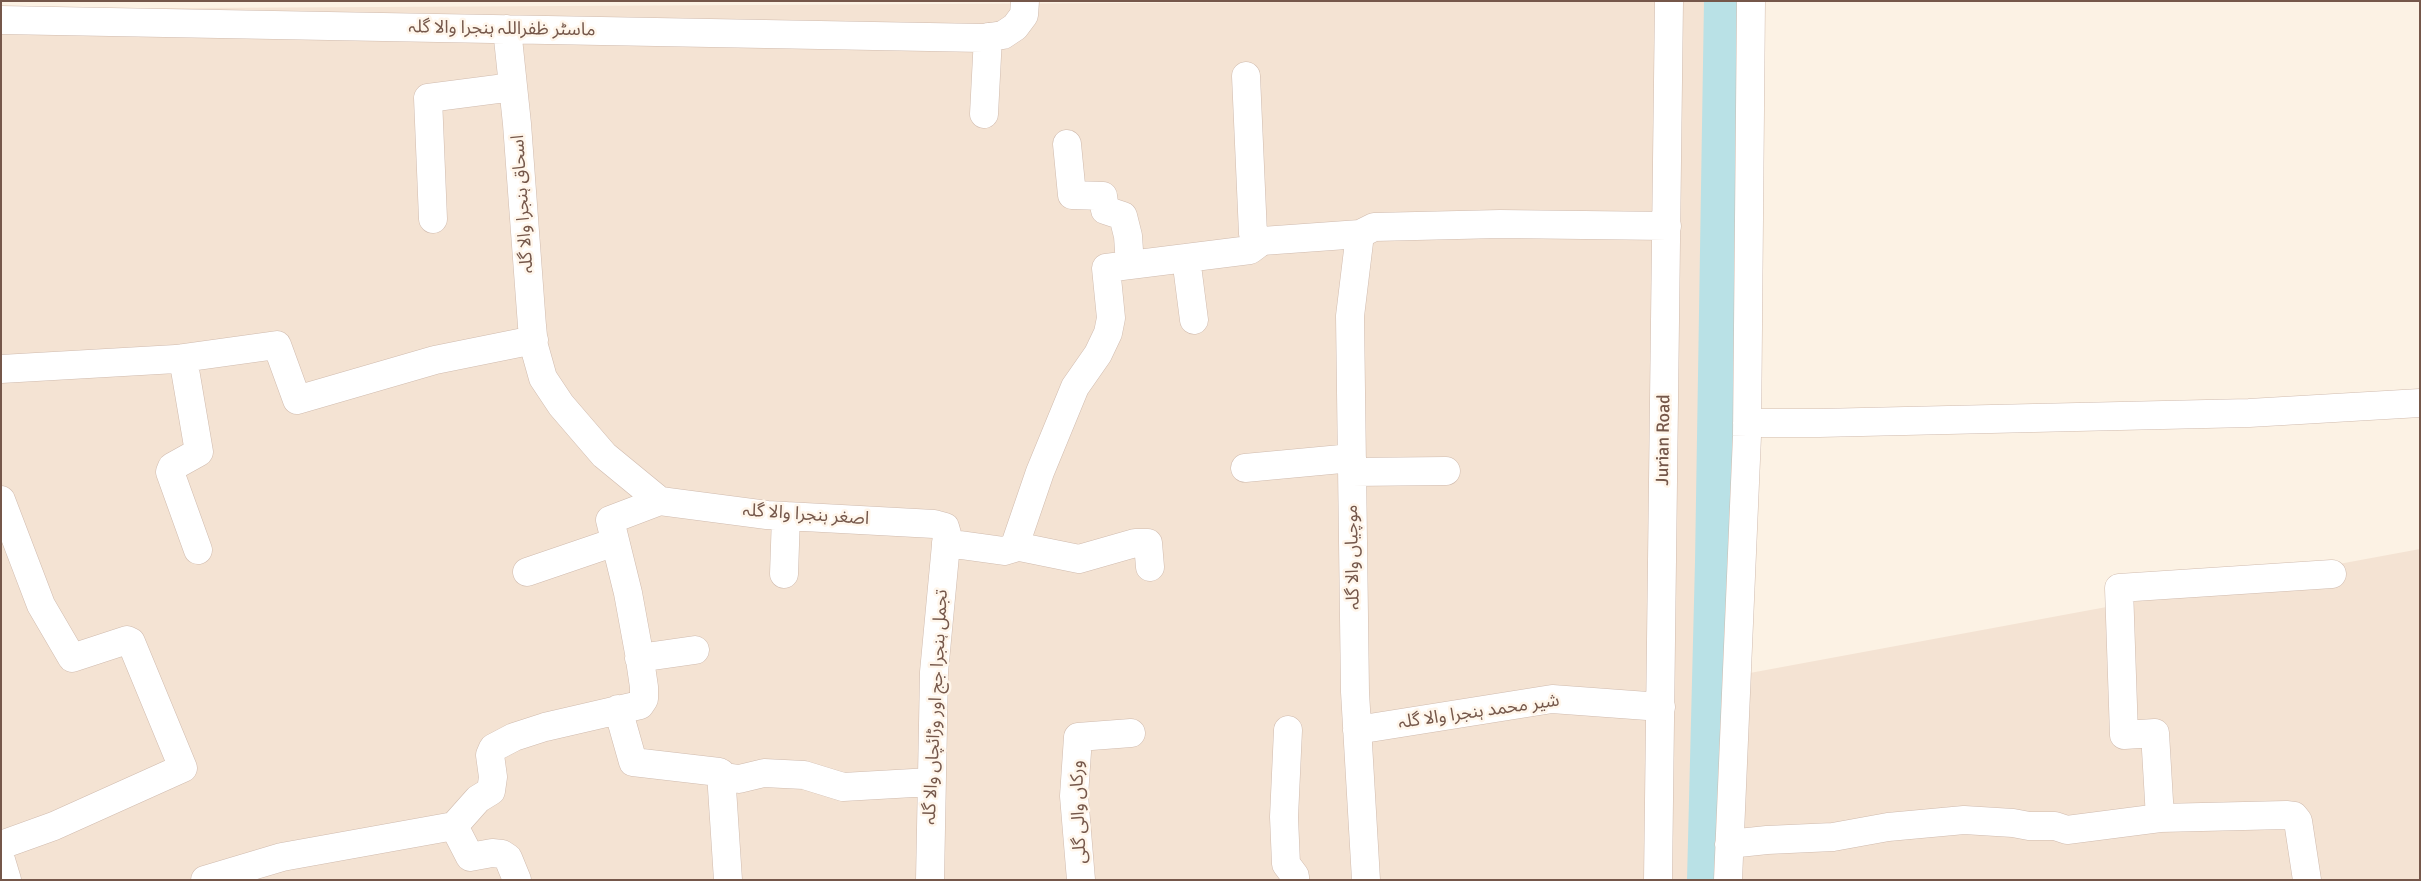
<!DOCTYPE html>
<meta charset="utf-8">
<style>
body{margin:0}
#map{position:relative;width:2421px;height:881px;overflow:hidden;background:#fcf2e4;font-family:Signika,sans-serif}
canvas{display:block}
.frame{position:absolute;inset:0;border:2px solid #75574a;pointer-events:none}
</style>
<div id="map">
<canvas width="2421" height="881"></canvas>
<div class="frame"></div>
</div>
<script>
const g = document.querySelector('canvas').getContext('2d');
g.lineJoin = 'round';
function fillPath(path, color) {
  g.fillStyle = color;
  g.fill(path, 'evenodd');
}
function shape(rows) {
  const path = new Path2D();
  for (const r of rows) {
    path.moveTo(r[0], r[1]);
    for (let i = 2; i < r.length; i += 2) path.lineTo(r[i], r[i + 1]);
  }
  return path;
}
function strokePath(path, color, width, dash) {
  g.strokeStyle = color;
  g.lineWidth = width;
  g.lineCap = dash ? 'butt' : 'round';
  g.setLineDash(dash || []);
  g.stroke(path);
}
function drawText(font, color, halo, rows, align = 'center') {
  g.font = font + ' Signika,"Noto Sans Arabic",sans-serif';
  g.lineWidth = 5;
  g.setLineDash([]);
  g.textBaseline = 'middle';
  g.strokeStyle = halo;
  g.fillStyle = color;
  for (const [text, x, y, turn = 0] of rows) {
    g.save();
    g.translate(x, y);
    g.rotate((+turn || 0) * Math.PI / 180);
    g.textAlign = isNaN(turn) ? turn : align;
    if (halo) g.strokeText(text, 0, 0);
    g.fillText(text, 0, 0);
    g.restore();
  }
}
const residential = shape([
 [1500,1,1722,1,1739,675,2420,549,2420,880,1,880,1,9]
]);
const canal = shape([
 [1705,880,1713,562,1722,1]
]);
const minor = shape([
 [1,20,983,38,1003,35,1015,27,1024,15,1025,1],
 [507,29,517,124,532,326,534,346,543,378,561,405,604,455,660,501],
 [1246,76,1253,234,1260,243],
 [984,114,988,37],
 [1067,144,1072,195,1103,196,1105,210,1123,216,1128,236,1130,265],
 [433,219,428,98,513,87],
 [1360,234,1350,316,1355,692,1366,880],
 [1186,258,1194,320],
 [183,358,199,452,172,467,170,472,198,550],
 [1,369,176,359,277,345,297,400,435,360,534,340],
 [1747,423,1819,423,2249,413,2420,403],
 [1245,468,1352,458],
 [1352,472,1446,471],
 [1,500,41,605,72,658,127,640,131,642,183,768,54,826,1,845],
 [946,543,1004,551,1014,548,1040,472,1075,387,1098,354,1108,333,1111,318,1106,268,1250,250,1262,241,1360,234,1374,227,1500,224,1667,226],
 [1015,546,1079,559,1135,543,1148,543,1150,567],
 [527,572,615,542],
 [784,574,786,516],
 [639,658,695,650],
 [618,709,633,762,719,772,725,777,739,779,764,773,804,775,843,787,931,782],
 [1288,730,1284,817,1286,864,1295,876,1295,880],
 [1357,730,1552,699,1661,707],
 [721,773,728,880],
 [2160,818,2155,733,2124,735,2119,588,2332,574],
 [454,826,470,857,492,853,502,854,508,858,517,880],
 [1729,844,1767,840,1833,837,1888,827,1964,820,2013,823,2029,826,2055,826,2067,830,2160,818,2286,815,2294,816,2298,821,2307,880],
 [1,860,7,880],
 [205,880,282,857,454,826,478,799,491,791,493,777,490,755,493,748,514,737,545,727,640,705,644,699,644,687,639,653,628,593,610,520,660,501,767,515,934,524,945,527,947,534,934,672,930,880],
 [1081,880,1074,796,1078,737,1131,733],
 [1658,880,1669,1],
 [1728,880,1747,436,1751,1]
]);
const streetNames = [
 ["ماسٹر ظفراللہ ہنجرا والا گلہ",502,29,1],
 ["اسحاق ہنجرا والا گلہ",523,204,-94],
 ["Jurian Road",1664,440,-89],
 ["اصغر ہنجرا والا گلہ",806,515,4],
 ["موچیاں والا گلہ",1353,557,-91],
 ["تجمل ہنجرا جج اور وڑائچاں والا گلہ",936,707,-87],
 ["شیر محمد ہنجرا والا گلہ",1479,712,-8],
 ["ورکاں والی گلی",1079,812,-92]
];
fillPath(residential, '#f4e3d3');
strokePath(canal, '#b9e1e6', 36);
strokePath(minor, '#d0bbae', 29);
strokePath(minor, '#fff', 28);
drawText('18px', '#75574a', '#fff6eb', streetNames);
</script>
